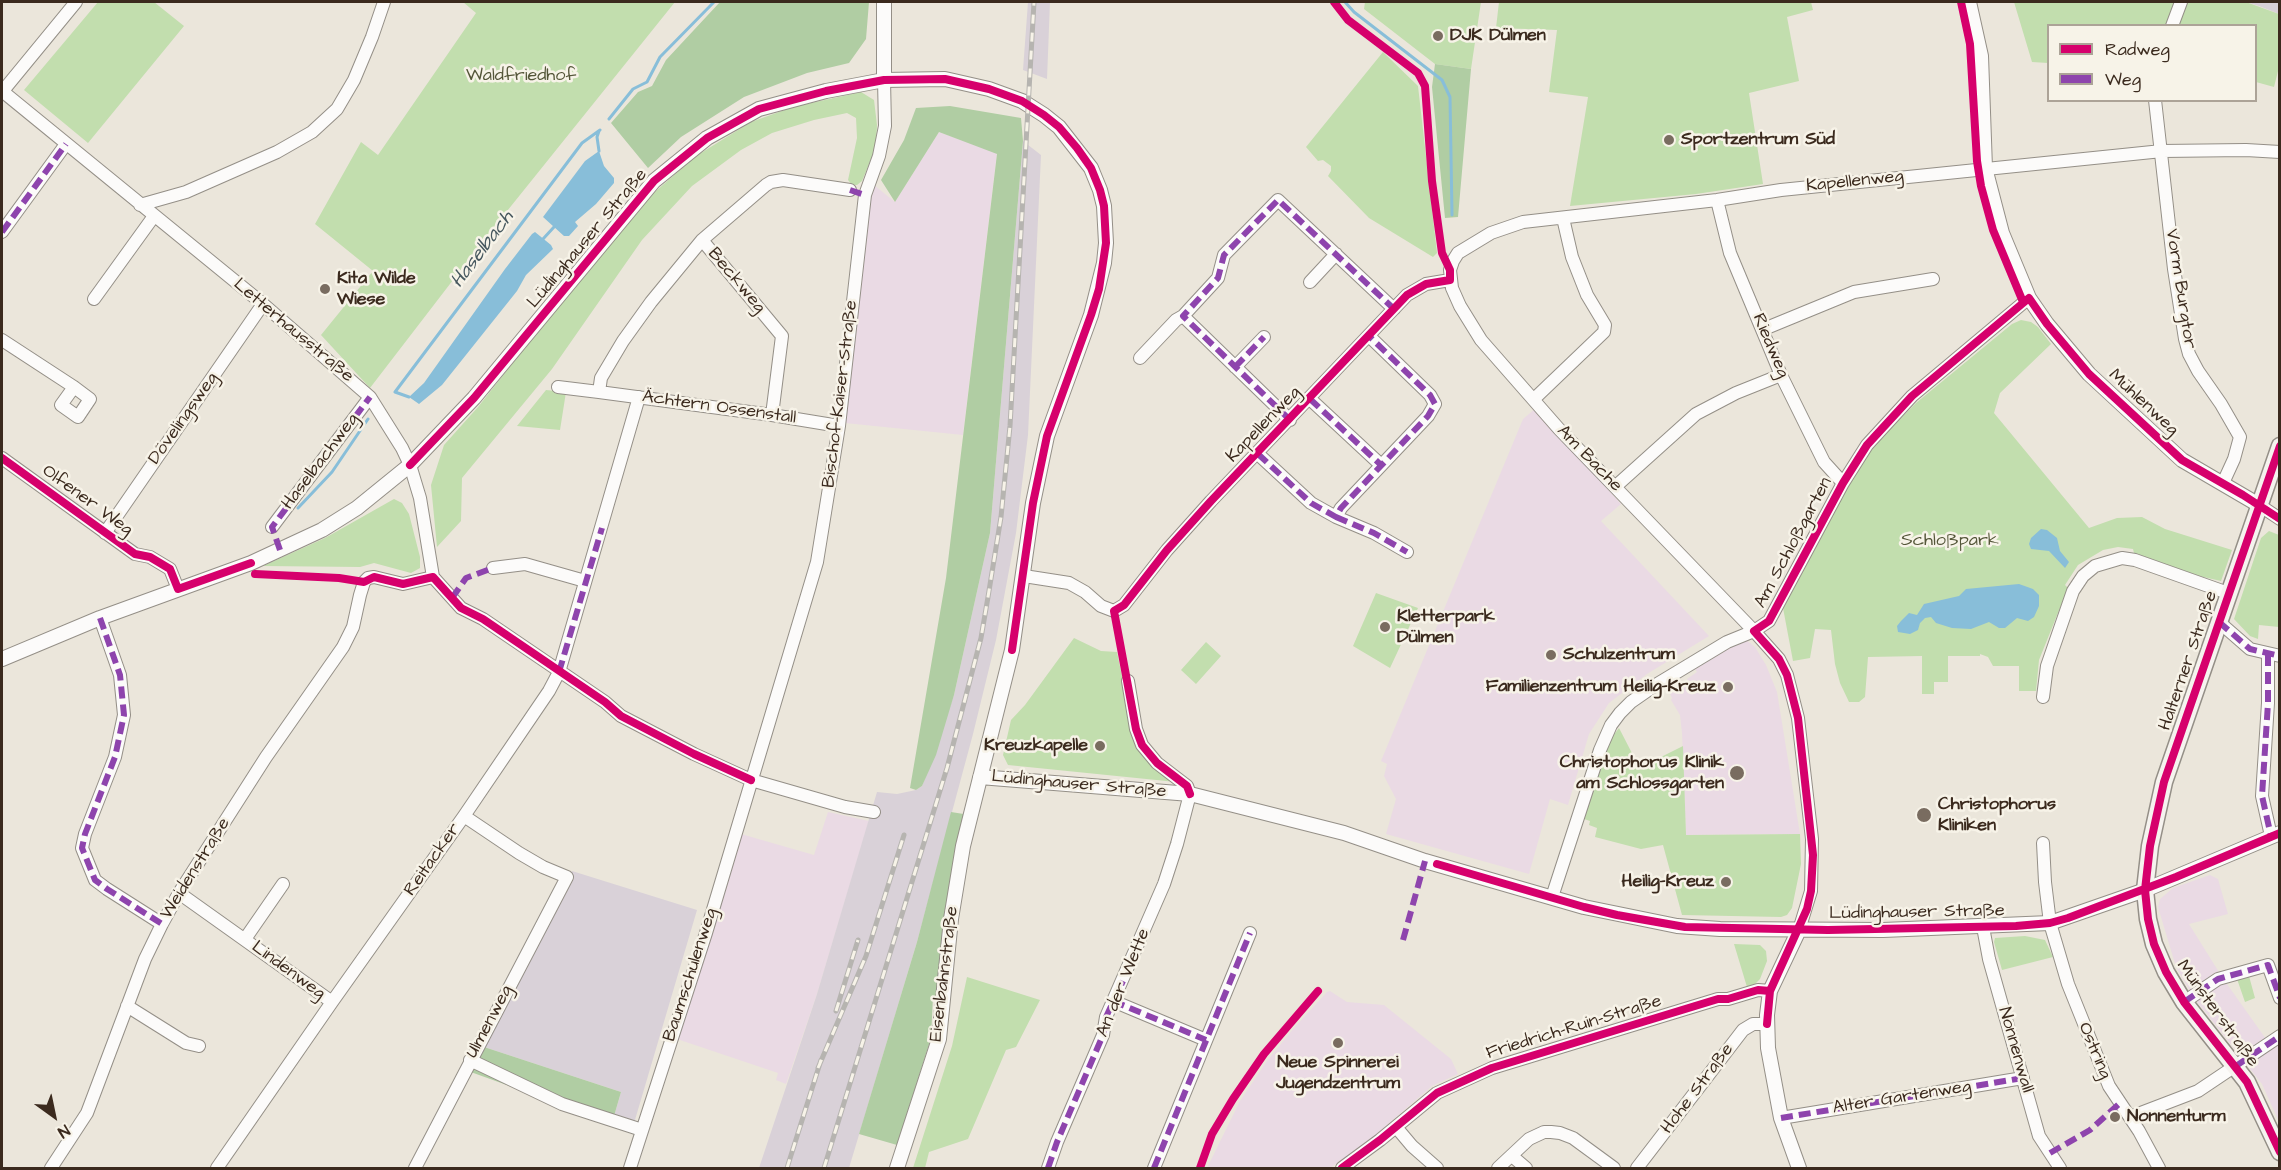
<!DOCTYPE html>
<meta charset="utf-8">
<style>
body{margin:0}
#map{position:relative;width:2281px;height:1170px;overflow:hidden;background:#ebe6db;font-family:"Architects Daughter",sans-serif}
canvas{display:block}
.frame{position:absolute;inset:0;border:3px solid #3b2a1e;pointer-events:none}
.legend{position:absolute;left:2047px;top:24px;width:210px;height:78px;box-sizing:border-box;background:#f7f3e8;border:2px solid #aca397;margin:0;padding:8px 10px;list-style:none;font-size:18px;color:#3b2a1e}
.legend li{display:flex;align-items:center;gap:12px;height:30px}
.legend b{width:30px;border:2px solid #aca397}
.north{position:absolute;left:24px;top:1086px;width:60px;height:60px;-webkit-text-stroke:4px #f7f3e8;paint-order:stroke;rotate:147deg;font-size:16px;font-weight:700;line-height:24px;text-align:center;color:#3b2a1e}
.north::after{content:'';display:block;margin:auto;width:21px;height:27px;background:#3b2a1e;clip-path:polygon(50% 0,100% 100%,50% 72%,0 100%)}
</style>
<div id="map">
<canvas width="2281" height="1170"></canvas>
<div class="frame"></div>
<ul class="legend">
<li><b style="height:8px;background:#d6006c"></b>Radweg</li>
<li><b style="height:8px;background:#8e44ad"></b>Weg</li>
</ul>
<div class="north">N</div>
</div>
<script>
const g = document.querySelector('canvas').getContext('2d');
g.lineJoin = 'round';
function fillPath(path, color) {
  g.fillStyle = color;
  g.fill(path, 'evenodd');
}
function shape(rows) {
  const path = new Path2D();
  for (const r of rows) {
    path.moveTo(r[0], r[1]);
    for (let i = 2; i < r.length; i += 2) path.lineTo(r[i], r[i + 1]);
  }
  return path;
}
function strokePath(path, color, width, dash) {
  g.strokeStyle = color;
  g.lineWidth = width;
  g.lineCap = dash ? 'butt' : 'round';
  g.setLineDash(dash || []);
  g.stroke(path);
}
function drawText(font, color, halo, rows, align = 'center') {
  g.font = font + ' "Architects Daughter",sans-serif';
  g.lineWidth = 5;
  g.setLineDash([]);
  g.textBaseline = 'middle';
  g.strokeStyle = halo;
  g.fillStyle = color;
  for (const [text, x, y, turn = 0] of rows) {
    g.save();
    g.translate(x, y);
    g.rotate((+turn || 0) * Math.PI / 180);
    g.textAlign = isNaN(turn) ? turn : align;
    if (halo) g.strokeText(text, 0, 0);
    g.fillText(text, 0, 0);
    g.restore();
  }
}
const built = shape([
 [939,132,997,153,963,435,845,423,871,195,874,185,895,202],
 [1536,408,1621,504,1601,521,1709,636,1647,674,1609,703,1589,734,1568,805,1550,799,1529,874,1386,834,1396,799,1384,776,1387,764,1381,761,1523,419],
 [1745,639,1755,647,1766,665,1777,692,1800,834,1686,835,1682,733,1680,715,1671,700,1672,698,1670,694,1689,682,1687,679,1697,672,1695,669],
 [828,812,869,821,817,994,786,1084,776,1080,778,1073,677,1039,741,834,814,855],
 [2210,875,2218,879,2228,914,2189,924,2222,977,2266,1039,2279,1030,2279,1122,2262,1084,2195,999,2176,967,2158,907,2160,899,2173,888],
 [1330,991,1347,1002,1384,1005,1451,1059,1458,1074,1432,1086,1365,1144,1330,1168,1207,1168,1240,1101,1267,1061,1294,1028,1327,992]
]);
const industrial = shape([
 [1028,2,1050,2,1047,79,1023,70],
 [2246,2,2279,2,2279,14,2259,6],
 [1023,141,1041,155,1028,435,1016,533,996,640,973,734,917,942,849,1168,759,1168,817,994,877,792,897,794,916,790,922,786,954,695,990,533],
 [572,871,697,910,632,1130,612,1123,621,1092,481,1046,503,998]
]);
const green = shape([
 [98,2,154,2,184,26,88,143,24,90],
 [463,2,675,2,483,241,370,388,321,335,373,271,315,224,361,142,378,155,476,13],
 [1365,2,1481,2,1471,69,1435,64,1364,9],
 [1499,2,1811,2,1813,10,1787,17,1799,81,1749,93,1763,184,1696,194,1570,206,1588,97,1549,92,1557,30,1496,28],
 [2014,2,2177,2,2167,25,2048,26,2048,63,2032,62],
 [2187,2,2246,2,2279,14,2279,67,2274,87,2256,82,2256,26,2177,26],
 [1383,52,1418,86,1437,253,1433,257,1369,218,1328,176,1331,171,1331,166,1323,160,1318,161,1306,147],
 [861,92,874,100,877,125,876,147,862,181,857,185,852,185,848,180,857,138,856,118,847,113,814,120,772,133,741,150,692,186,642,240,552,369,462,478,461,521,437,547,431,485,444,445,478,407,620,227,649,197,696,156,751,122,793,107],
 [2021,320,2031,322,2038,327,2051,344,2000,393,1994,413,2089,528,2117,518,2142,517,2165,529,2232,550,2221,581,2199,576,2134,553,2133,549,2118,547,2103,550,2078,565,2065,585,2068,588,2039,660,2036,691,2019,691,2019,666,1993,666,1988,657,1980,654,1980,656,1948,656,1948,682,1934,682,1934,694,1922,694,1922,656,1868,657,1865,697,1859,702,1849,702,1840,683,1835,664,1831,630,1815,629,1810,658,1793,661,1783,608,1784,601,1869,450,1916,403,2012,324],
 [546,390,566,392,560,430,517,426],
 [394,499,402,503,409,514,420,557,420,568,411,573,374,563,360,567,263,566,325,538],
 [2269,531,2279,535,2279,627,2259,625,2258,639,2250,636,2234,619,2261,538],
 [1376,593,1418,608,1390,668,1353,646],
 [1074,638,1101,651,1117,652,1133,730,1176,782,1008,765,1003,755,1011,720,1025,705],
 [1206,642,1221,656,1196,684,1181,670],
 [1619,728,1635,759,1647,764,1683,746,1686,835,1800,834,1801,864,1792,908,1787,915,1781,917,1682,915,1663,845,1641,849,1595,837,1597,828,1589,825,1590,821,1584,819,1609,741],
 [2025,936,2045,940,2053,957,2002,970,1994,942,1995,938],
 [1734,944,1760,945,1766,951,1767,961,1760,979,1755,984,1747,987],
 [2249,976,2255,998,2245,1002,2237,979],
 [967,977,1040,1000,1016,1047,1006,1050,968,1139,929,1152,925,1168,913,1168,952,1046]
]);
const forest = shape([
 [720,2,869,2,866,39,849,63,807,73,744,97,681,137,648,168,611,123,638,92,652,86,666,60],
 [1435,64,1471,69,1458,217,1445,218,1432,87],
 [950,106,1021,118,1023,141,990,533,954,695,936,755,922,786,916,790,910,788,946,578,997,154,939,132,895,202,881,180,904,140,916,108],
 [951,812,970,815,943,994,933,996,931,1038,897,1145,859,1134,917,942],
 [481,1046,621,1092,612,1123,468,1071]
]);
const water = shape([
 [599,151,604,166,614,178,614,183,596,204,575,222,578,226,569,236,564,236,543,217,585,161],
 [535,232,551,245,553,249,526,275,517,291,442,385,419,404,409,397,424,383,505,269,532,234],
 [2041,529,2047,530,2057,538,2060,551,2069,562,2065,568,2049,551,2031,549,2029,544,2031,538],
 [2019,584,2033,589,2039,595,2039,606,2034,617,2028,621,2017,618,2005,628,1999,628,1989,622,1971,629,1952,628,1936,623,1931,617,1925,618,1920,623,1918,630,1910,634,1898,632,1897,626,1901,621,1909,613,1917,615,1924,604,1959,596,1966,589]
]);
const stream = shape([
 [1345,2,1354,12,1442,80,1450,97,1452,215],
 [609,119,633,89,647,82,660,57,714,2],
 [599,151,597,137,599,131],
 [543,239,554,227],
 [409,397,395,392,582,143,600,130],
 [298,508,332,472,368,419]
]);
const minor = shape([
 [2172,26,2181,2],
 [2,91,263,304,370,397,402,448,410,465,420,498,433,577],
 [2,92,76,2],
 [2155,100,2174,269,2185,339,2189,354,2198,371,2221,404,2240,437,2234,459,2223,483],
 [1717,200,1730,253,1781,375,1824,462,1843,483],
 [140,205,186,192,277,152,312,132,337,109,354,80,372,37,384,2],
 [2,232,66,144],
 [702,240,782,336,772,415],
 [1310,282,1336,254],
 [94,299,154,216],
 [1764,329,1854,292,1933,279],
 [2,340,74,387,90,399,78,417,61,405,74,387],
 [1140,358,1176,320,1183,316],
 [1235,367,1264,337],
 [558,387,599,392],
 [1310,399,1381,465],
 [1534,399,1604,332,1605,325,1587,295,1572,257,1563,218],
 [1290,420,1183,316,1218,278,1224,255,1278,200,1394,309],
 [839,426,772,415,599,392,601,378,623,341,651,302,702,240,766,185,771,182,783,180,850,190],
 [1258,454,1311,503,1336,517,1341,508,1428,416,1435,404,1430,395,1369,336],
 [2,458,135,554,150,557,170,569,178,589],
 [1616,486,1696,414,1736,393,1781,375],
 [2259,505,2280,519],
 [1336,517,1374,533,1407,552],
 [272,527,370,397],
 [105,533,263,304],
 [493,568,525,564,585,581],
 [1024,576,1069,583,1085,592,1101,606,1114,611,1124,605,1167,550,1211,501,1407,295,1426,284,1450,280],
 [100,618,120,675,124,715,115,757,85,834,82,848,95,880,107,889,162,924],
 [2219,622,2250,649,2280,656],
 [2268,654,2268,703,2262,796,2271,836],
 [2043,697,2047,666,2073,591,2083,576,2095,566,2122,558,2135,560,2228,593],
 [2043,843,2045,882,2050,923,2068,984,2109,1086,2139,1131,2159,1168],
 [179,893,332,1002],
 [1552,897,1600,750,1611,725,1620,713,1631,702,1654,686,1727,642,1754,631,1769,621,1843,483,1867,445,1912,396,2029,298],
 [1983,927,1989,959,2039,1136,2060,1168],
 [1799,930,1811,891,1812,839,1798,718,1787,675,1779,659,1754,631,1559,429,1481,340,1460,306,1452,288,1450,270,1453,261,1458,253,1491,233,1523,222,1717,200,1781,190,2162,151,2246,150,2280,152],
 [245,939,283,884],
 [1113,1001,1206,1040],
 [2184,1002,2218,979,2268,965,2280,998],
 [127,1006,186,1043,199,1046],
 [470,1060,562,1104,642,1130],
 [2130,1117,2198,1091,2280,1036],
 [1781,1118,2023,1078],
 [1396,1127,1412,1146,1437,1168],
 [1512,1156,1526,1168],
 [51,1168,87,1113,145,959,162,924,179,893,266,757,343,647,353,627,360,595,364,582,368,578,374,577,403,584,433,577,461,608,483,619,605,702,621,716,694,754,751,780,845,807,874,812],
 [217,1168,332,1002,464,816,549,691,559,672,639,397],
 [415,1168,567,877,543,867,519,853,464,816],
 [630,1168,706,933,817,562,839,426,865,195,879,156,885,126,884,80],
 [1048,1168,1057,1142,1103,1035,1106,1017,1164,884,1177,844,1190,794,1187,786,1157,763,1142,745,1136,729,1128,681],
 [1154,1168,1250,933],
 [1342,1168,1380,1140,1437,1093,1492,1068,1718,999,1728,999,1758,990,1770,991],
 [1498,1168,1529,1139,1544,1132,1551,1132,1560,1133,1573,1138,1614,1168],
 [1637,1168,1743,1030,1753,1024,1767,1024]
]);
const tertiary = shape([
 [1969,2,1981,56,1985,168,2002,233,2029,298,2047,324,2089,374,2182,460,2259,505],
 [884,80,884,2],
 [2,659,100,618,251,563,322,530,357,508,410,465,474,398,654,181,707,138,759,109,826,91,884,80,945,79,989,89,1022,101,1044,115,1059,127,1091,168,1100,190,1104,206,1106,243,1104,263,1091,315,1047,436,1033,503,1012,650,963,846,951,919,939,1039,897,1168],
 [980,777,1190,794,1344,833,1425,861,1584,907,1677,926,1720,929,1883,930,2050,923,2145,890,2280,833],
 [1799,930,1770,991,1767,1015,1768,1048,1781,1118,1799,1168]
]);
const secondary = shape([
 [2280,446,2164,782,2150,846,2145,890,2148,919,2154,944,2166,972,2184,1002,2247,1082,2280,1152]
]);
const rail = shape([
 [836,1011,858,940],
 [818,1068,866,956,904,835],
 [787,1168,821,1060],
 [824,1168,947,768,981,638,988,597,1001,517,1010,426,1034,2]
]);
const quiet = shape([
 [850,190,865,195],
 [2,232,66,144],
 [1235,367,1264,337],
 [1310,399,1381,465],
 [1290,420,1183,316,1218,278,1224,255,1278,200,1394,309],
 [1258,454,1311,503,1336,517,1341,508,1428,416,1435,404,1430,395,1369,336],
 [1336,517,1374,533,1407,552],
 [280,550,272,527,370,397],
 [452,598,466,578,493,568],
 [100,618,120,675,124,715,115,757,85,834,82,848,95,880,107,889,162,924],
 [2219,622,2250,649,2280,656],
 [2268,654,2268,703,2262,796,2271,836],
 [559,672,602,528],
 [1403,940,1425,861],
 [1113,1001,1206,1040],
 [2184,1002,2218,979,2268,965,2280,998],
 [2236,1066,2280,1036],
 [1781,1118,2023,1078],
 [2050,1153,2090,1130,2120,1103],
 [1048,1168,1057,1142,1103,1035,1106,1017,1123,981],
 [1154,1168,1250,933]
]);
const cycleway = shape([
 [1961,2,1970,44,1977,161,1981,186,1993,230,2023,302],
 [2280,446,2164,782,2150,846,2145,890,2148,919,2154,944,2166,972,2184,1002,2247,1082,2280,1152],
 [2,458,135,554,150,557,170,569,178,589,251,563],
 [410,465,474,398,654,181,707,138,759,109,826,91,884,80,945,79,989,89,1022,101,1044,115,1059,127,1077,148,1091,168,1100,190,1104,206,1106,243,1099,289,1091,315,1047,436,1033,503,1012,650],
 [255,574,339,578,364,582,374,577,403,584,433,577,461,608,483,619,605,702,621,716,694,754,751,780],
 [1190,794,1187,786,1157,763,1142,745,1136,729,1114,611,1124,605,1167,550,1211,501,1407,295,1426,284,1450,280,1450,270,1442,253,1432,181,1425,86,1418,73,1348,20,1334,2],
 [1437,864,1584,907,1617,915,1685,927,1828,930,2016,926,2050,923,2068,918,2176,877,2280,833],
 [1767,1024,1770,991,1807,909,1811,891,1813,855,1798,718,1787,675,1779,659,1754,631,1769,621,1843,483,1867,445,1912,396,2029,298,2047,324,2089,374,2182,460,2243,495,2280,519],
 [1200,1168,1212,1134,1233,1099,1264,1054,1318,991],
 [1342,1168,1380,1140,1437,1093,1492,1068,1718,999,1728,999,1758,990,1770,991]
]);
const markers = [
 [1438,36,6,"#796c60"],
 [1669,140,6,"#796c60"],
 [325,289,6,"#796c60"],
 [1385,627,6,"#796c60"],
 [1551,655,6,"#796c60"],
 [1728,687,6,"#796c60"],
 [1100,746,6,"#796c60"],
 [1737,773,8,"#796c60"],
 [1924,815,8,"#796c60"],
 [1726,882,6,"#796c60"],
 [1338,1043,6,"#796c60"],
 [2115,1117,6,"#796c60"]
];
const poiNames = [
 ["DJK Dülmen",1450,36],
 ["Sportzentrum Süd",1681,140],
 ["Kita Wilde",337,279],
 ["Wiese",337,300],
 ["Kletterpark",1397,617],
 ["Dülmen",1397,638],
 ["Schulzentrum",1563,655],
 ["Familienzentrum Heilig-Kreuz",1716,687,"right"],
 ["Kreuzkapelle",1088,746,"right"],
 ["Christophorus Klinik",1724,763,"right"],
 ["am Schlossgarten",1724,784,"right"],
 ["Christophorus",1938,805],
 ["Kliniken",1938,826],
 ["Heilig-Kreuz",1714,882,"right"],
 ["Neue Spinnerei",1338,1063,"center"],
 ["Jugendzentrum",1338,1084,"center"],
 ["Nonnenturm",2127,1117]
];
const parkNames = [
 ["Waldfriedhof",521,76],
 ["Schloßpark",1950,541]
];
const streetNames = [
 ["Kapellenweg",1855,182,-6],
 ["Lüdinghauser Straße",588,239,-50],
 ["Beckweg",736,281,50],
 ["Vorm Burgtor",2180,289,81],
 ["Letterhausstraße",293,331,40],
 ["Riedweg",1770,346,67],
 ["Bischof-Kaiser-Straße",841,394,-83],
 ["Mühlenweg",2143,403,43],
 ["Ächtern Ossenstall",719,408,8],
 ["Dövelingsweg",184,419,-55],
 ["Kapellenweg",1264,425,-46],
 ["Am Bache",1589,459,46],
 ["Haselbachweg",321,462,-53],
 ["Olfener Weg",87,501,36],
 ["Am Schloßgarten",1794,543,-62],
 ["Halterner Straße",2189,661,-71],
 ["Lüdinghauser Straße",1079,785,5],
 ["Reitacker",433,860,-55],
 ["Weidenstraße",196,869,-58],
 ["Lüdinghauser Straße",1917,913,-1],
 ["Lindenweg",288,971,36],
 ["Eisenbahnstraße",945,974,-83],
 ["Baumschulenweg",691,975,-72],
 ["An der Wette",1124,983,-68],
 ["Münsterstraße",2217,1014,54],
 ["Ulmenweg",490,1022,-62],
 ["Friedrich-Ruin-Straße",1574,1028,-17],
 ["Nonnenwall",2015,1050,74],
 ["Ostring",2094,1051,67],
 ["Hohe Straße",1698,1089,-53],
 ["Alter Gartenweg",1902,1098,-9]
];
const waterNames = [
 ["Haselbach",483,250,-53]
];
fillPath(built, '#eadae4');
fillPath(industrial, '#d9d1d8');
fillPath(green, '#c2deae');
fillPath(forest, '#b0cda3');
fillPath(water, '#88bed9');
strokePath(stream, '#88bed9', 3);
strokePath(minor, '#948f87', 14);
strokePath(tertiary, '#948f87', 16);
strokePath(secondary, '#948f87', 19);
strokePath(minor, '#fcfbfa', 12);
strokePath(tertiary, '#fcfbfa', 14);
strokePath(secondary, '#f6f3ef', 16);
strokePath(rail, '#b6b4b0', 5);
strokePath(rail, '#f7f3e8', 3, [9]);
strokePath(quiet, '#8e44ad', 6, [12, 6]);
strokePath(cycleway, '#d6006c', 8);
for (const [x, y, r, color] of markers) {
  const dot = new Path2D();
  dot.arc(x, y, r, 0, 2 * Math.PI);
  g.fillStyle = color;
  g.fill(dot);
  strokePath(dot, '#f7f3e8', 2);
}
drawText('bold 18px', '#3b2a1e', '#f7f3e8', poiNames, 'left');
drawText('18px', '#545639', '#f7f3e8', parkNames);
drawText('18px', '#3b2a1e', '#f7f3e8', streetNames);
drawText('italic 20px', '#47585f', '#f7f3e8', waterNames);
</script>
